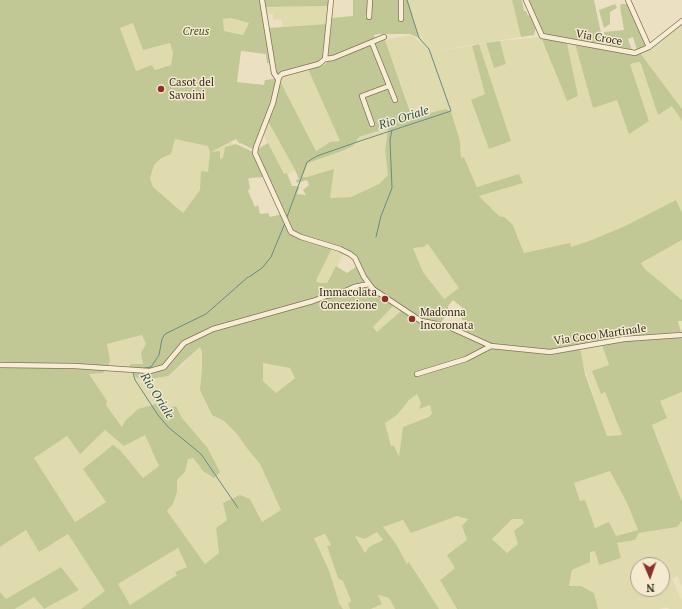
<!DOCTYPE html>
<style>
body{margin:0}
#map{position:relative;width:682px;height:609px;overflow:hidden;background:#ebe0c1;font-family:"PT Serif",serif}
canvas{display:block}
.north{position:absolute;left:630px;top:557px;width:40px;height:40px;box-sizing:border-box;background:#f3ead0;border:1px solid #a79d88;border-radius:50%;rotate:178deg;font-size:11px;font-weight:700;line-height:16px;text-align:center;color:#34291d}
.north::after{content:'';display:block;margin:auto;width:14px;height:18px;background:#8f2f2d;clip-path:polygon(50% 0,100% 100%,50% 72%,0 100%)}
</style>
<div id="map">
<canvas width="682" height="609"></canvas>
<div class="north">N</div>
</div>
<script>
const g = document.querySelector('canvas').getContext('2d');
g.lineJoin = 'round';
function fillPath(path, color) {
  g.fillStyle = color;
  g.fill(path, 'evenodd');
}
function shape(rows) {
  const path = new Path2D();
  for (const r of rows) {
    path.moveTo(r[0], r[1]);
    for (let i = 2; i < r.length; i += 2) path.lineTo(r[i], r[i + 1]);
  }
  return path;
}
function strokePath(path, color, width, dash) {
  g.strokeStyle = color;
  g.lineWidth = width;
  g.lineCap = dash ? 'butt' : 'round';
  g.setLineDash(dash || []);
  g.stroke(path);
}
function drawText(font, color, halo, rows, align = 'center') {
  g.font = font + ' "PT Serif",serif';
  g.lineWidth = 3;
  g.setLineDash([]);
  g.textBaseline = 'middle';
  g.strokeStyle = halo;
  g.fillStyle = color;
  for (const [text, x, y, turn = 0] of rows) {
    g.save();
    g.translate(x, y);
    g.rotate((+turn || 0) * Math.PI / 180);
    g.textAlign = isNaN(turn) ? turn : align;
    if (halo) g.strokeText(text, 0, 0);
    g.fillText(text, 0, 0);
    g.restore();
  }
}
const farmland = shape([
 [408,0,512,0,521,37,433,51,472,46,485,94,471,101,489,149,511,141,479,44,486,43,494,68,506,63,500,41,541,37,567,101,578,96,567,43,575,44,593,107,617,100,649,121,630,64,639,62,658,115,672,105,682,121,682,213,676,200,623,227,589,241,571,247,570,244,524,253,518,235,504,217,499,216,479,196,523,183,519,175,478,187,464,157,461,158,460,141,446,109,413,117,385,40,410,35,422,43,419,38],
 [329,6,327,24,282,27,282,19,273,20,273,14,265,14,263,7],
 [231,18,249,23,243,35,224,31,223,19],
 [133,23,135,28,162,44,170,43,173,53,171,65,154,70,152,65,136,71,120,28],
 [680,24,682,26,682,109,640,53],
 [308,69,340,141,330,142,316,151,280,81,283,76],
 [268,121,295,170,284,175,263,134],
 [388,128,385,150,388,175,379,184,351,197,329,198,307,177,302,177,307,163,342,151,352,146,359,137],
 [170,138,204,143,229,140,264,175,228,185,201,186,200,190,183,213,153,187,150,178,154,165,161,158],
 [682,240,682,300,645,269,641,263],
 [428,244,460,288,443,299,423,272,413,247,416,249],
 [332,248,345,253,339,261,340,262,337,266,330,275,327,283,319,283,316,281],
 [395,304,402,310,377,333,373,327],
 [142,335,146,344,141,353,143,364,131,364,180,367,200,347,202,352,202,368,200,390,212,415,224,421,238,435,246,447,260,464,281,510,262,522,227,520,216,528,219,553,205,564,167,511,177,492,177,480,185,472,188,459,192,458,203,471,207,447,182,418,162,411,122,427,106,405,106,401,89,374,103,373,110,361,107,344],
 [602,345,609,365,601,393,605,392,622,435,607,436,582,361,580,348],
 [263,363,290,368,295,377,276,393,263,381],
 [682,392,682,502,652,424,667,418,660,401],
 [417,394,421,403,420,409,430,405,432,414,403,427,399,458,391,446,385,423,397,415,409,400],
 [105,430,145,435,160,466,143,478,121,451,106,502,74,522,33,458,67,436,80,453],
 [610,470,627,503,638,530,616,536,595,528,580,501,574,483],
 [457,516,468,518,462,526,467,540,455,568,440,579,457,609,439,609,415,570,409,562,407,564,396,544,382,527,403,520,411,533],
 [512,519,522,519,524,523,518,544,507,553,492,539],
 [682,521,682,586,677,576,672,579,682,601,682,609,669,609,666,607,660,609,598,609,594,593,569,586,572,570,590,562,590,552,595,550,599,565,617,543,635,540,639,533,677,527],
 [638,565,662,565,662,589,638,589],
 [26,530,39,552,68,534,106,591,81,609,44,609,79,590,61,567,6,599,0,592,0,547],
 [377,532,383,540,369,547,365,553,355,536,365,539],
 [325,534,331,545,327,546,338,578,343,581,351,602,348,604,350,609,343,609,339,604,330,573,313,538],
 [178,548,187,567,176,572,177,575,130,605,118,584],
 [377,595,389,598,395,609,371,609,382,604],
 [34,597,43,609,15,609]
]);
const green = shape([
 [0,0,329,0,329,6,263,7,269,28,327,24,323,57,318,62,277,74,269,29,271,63,267,63,266,54,241,51,237,82,264,85,265,80,274,79,276,81,272,102,254,150,241,143,240,144,236,139,211,152,220,151,220,159,223,158,225,147,236,144,253,152,265,177,248,178,250,188,248,191,255,207,258,205,260,214,268,213,270,217,282,214,290,232,296,238,332,248,316,281,319,283,327,283,336,266,347,273,356,267,371,289,395,304,373,327,377,332,402,310,408,315,441,326,492,347,530,352,580,348,585,374,607,436,622,435,605,392,601,394,592,371,609,365,602,345,643,339,682,337,682,392,660,401,667,418,652,425,682,502,682,521,677,527,639,533,635,540,617,543,621,558,599,565,595,551,590,552,590,562,572,570,569,586,581,586,594,593,598,609,457,609,440,580,455,568,447,555,467,540,462,526,468,519,457,516,411,533,403,520,383,527,396,544,407,564,409,562,415,571,439,609,395,609,389,598,378,595,382,604,371,609,350,609,348,604,351,601,343,581,338,578,327,546,331,545,325,534,314,538,330,573,339,603,343,609,81,609,105,591,68,534,39,552,26,530,0,547],
 [231,18,249,23,243,35,224,31,223,19],
 [133,23,143,50,170,43,173,53,171,65,155,70,152,65,136,71,120,28],
 [175,139,208,146,210,152,208,172,201,171,200,190,183,213,153,187,150,178,154,165,161,158,171,154],
 [142,335,146,344,141,353,143,364,131,364,129,367,136,377,145,380,168,376,200,347,202,352,202,368,200,390,212,415,224,421,238,435,246,447,260,464,281,510,262,522,250,499,240,495,223,503,227,520,216,528,219,553,205,564,167,511,173,504,177,492,177,480,185,472,188,459,193,458,203,471,214,478,220,472,207,447,182,418,176,406,162,411,156,404,138,409,125,421,122,427,106,405,107,401,89,374,103,373,108,366,110,361,107,344],
 [263,363,290,368,295,378,276,393,263,381],
 [417,394,421,403,419,409,430,405,432,414,428,417,403,427,399,457,394,446,391,446,385,423,397,415,409,400],
 [105,430,124,446,145,435,159,466,143,478,121,451,113,445,83,469,106,502,75,522,34,458,67,436,80,454],
 [610,471,627,503,638,530,616,536,609,522,595,528,585,500,580,501,574,483],
 [512,519,522,519,524,523,514,531,518,544,507,553,492,539],
 [377,532,383,540,369,547,365,553,355,536,365,539],
 [178,548,187,567,175,572,177,575,130,605,118,584],
 [353,0,369,0,367,14,365,17,370,20,372,18,371,15,372,0,399,0,399,19,403,0,408,0,419,38,410,34,378,34,374,35,375,42,328,57,332,18,353,16],
 [512,0,522,0,524,11,526,11,528,16,531,14,536,27,534,35,521,37],
 [527,0,594,0,604,47,543,34],
 [615,4,617,8,610,12,610,24,604,28,599,10],
 [621,4,628,4,648,46,641,50,637,50,633,37,628,39,632,50,606,46,604,32,624,30,620,7],
 [541,37,567,43,578,96,567,101],
 [385,40,412,117,446,109,451,112,460,141,461,158,464,157,477,187,519,174,523,183,479,196,499,216,504,217,513,225,524,253,570,243,571,247,589,241,623,227,676,200,682,213,682,240,641,263,645,269,682,300,682,321,678,321,681,332,634,336,550,351,492,344,466,333,469,323,461,319,465,313,462,311,464,309,453,300,448,306,449,312,441,322,423,320,373,288,355,258,351,253,301,236,293,232,259,158,258,149,268,143,284,174,287,173,292,186,297,186,299,188,297,194,306,195,303,190,309,185,307,180,297,183,296,180,299,179,295,170,268,121,280,81,316,151,330,142,340,141,308,69,324,65,328,61,371,45,395,103,397,102,373,44],
 [388,128,385,150,388,175,379,184,351,197,330,198,334,169,307,177,302,177,308,163,342,151,353,146,359,137],
 [428,244,459,288,444,299,423,272,413,248,423,247],
 [500,41,506,64,494,68,486,43],
 [479,44,511,141,489,149,471,100,485,94,472,46],
 [575,44,640,53,682,109,682,121,672,106,658,115,640,62,630,64,649,121,629,134,617,100,593,108],
 [61,567,79,590,44,609,34,597,15,609,0,609,0,592,6,599]
]);
const stream = shape([
 [287,217,307,162,317,156,360,141,451,111,429,49,419,38,407,0],
 [376,237,381,216,392,188,390,140,392,130],
 [249,277,262,268,271,257,285,223],
 [145,368,151,367,159,355,162,339,165,334,206,314,248,277],
 [133,372,135,380,158,415,168,427,201,454,238,508]
]);
const street = shape([
 [262,0,274,73,278,79],
 [331,0,325,59,319,64,282,74,279,77,273,103,256,147,255,153,291,232,301,237,340,249,350,254,355,258,364,277,373,289,421,321,447,326,491,346,550,352,624,339,682,335],
 [401,0,401,19],
 [526,0,542,36,635,53,649,47,682,21],
 [628,0,649,47],
 [369,17,370,0],
 [372,43,395,100],
 [325,59,333,58,384,37],
 [372,124,362,96,389,86],
 [0,365,75,366,150,371,164,367,184,343,213,329,313,301,326,296,339,294,354,287,369,284],
 [417,374,466,359,491,346]
]);
const markers = [
 [161,89,4,"#8f2f2d"],
 [385,299,4,"#8f2f2d"],
 [412,319,4,"#8f2f2d"]
];
const parkNames = [
 ["Creus",196,32]
];
const streetNames = [
 ["Via Croce",599,38,10],
 ["Via Coco Martinale",600,335,-8]
];
const poiNames = [
 ["Casot del",169,83],
 ["Savoini",169,96],
 ["Immacolata",377,293,"right"],
 ["Concezione",377,306,"right"],
 ["Madonna",420,313],
 ["Incoronata",420,326]
];
const waterNames = [
 ["Rio Oriale",404,118,-18],
 ["Rio Oriale",157,396,58]
];
fillPath(farmland, '#e0daaf');
fillPath(green, '#c1c896');
strokePath(stream, '#6b8b84', 1);
strokePath(street, '#84715a', 6);
strokePath(street, '#f7edd4', 4.5);
for (const [x, y, r, color] of markers) {
  const dot = new Path2D();
  dot.arc(x, y, r, 0, 2 * Math.PI);
  g.fillStyle = color;
  g.fill(dot);
  strokePath(dot, '#f3ead0', 1.5);
}
drawText('italic 11px', '#434f25', '#f3ead0', parkNames);
drawText('11px', '#34291d', '#f3ead0', streetNames);
drawText('11px', '#34291d', '#f3ead0', poiNames, 'left');
drawText('italic 12px', '#2d5352', '#f3ead0', waterNames);
</script>
